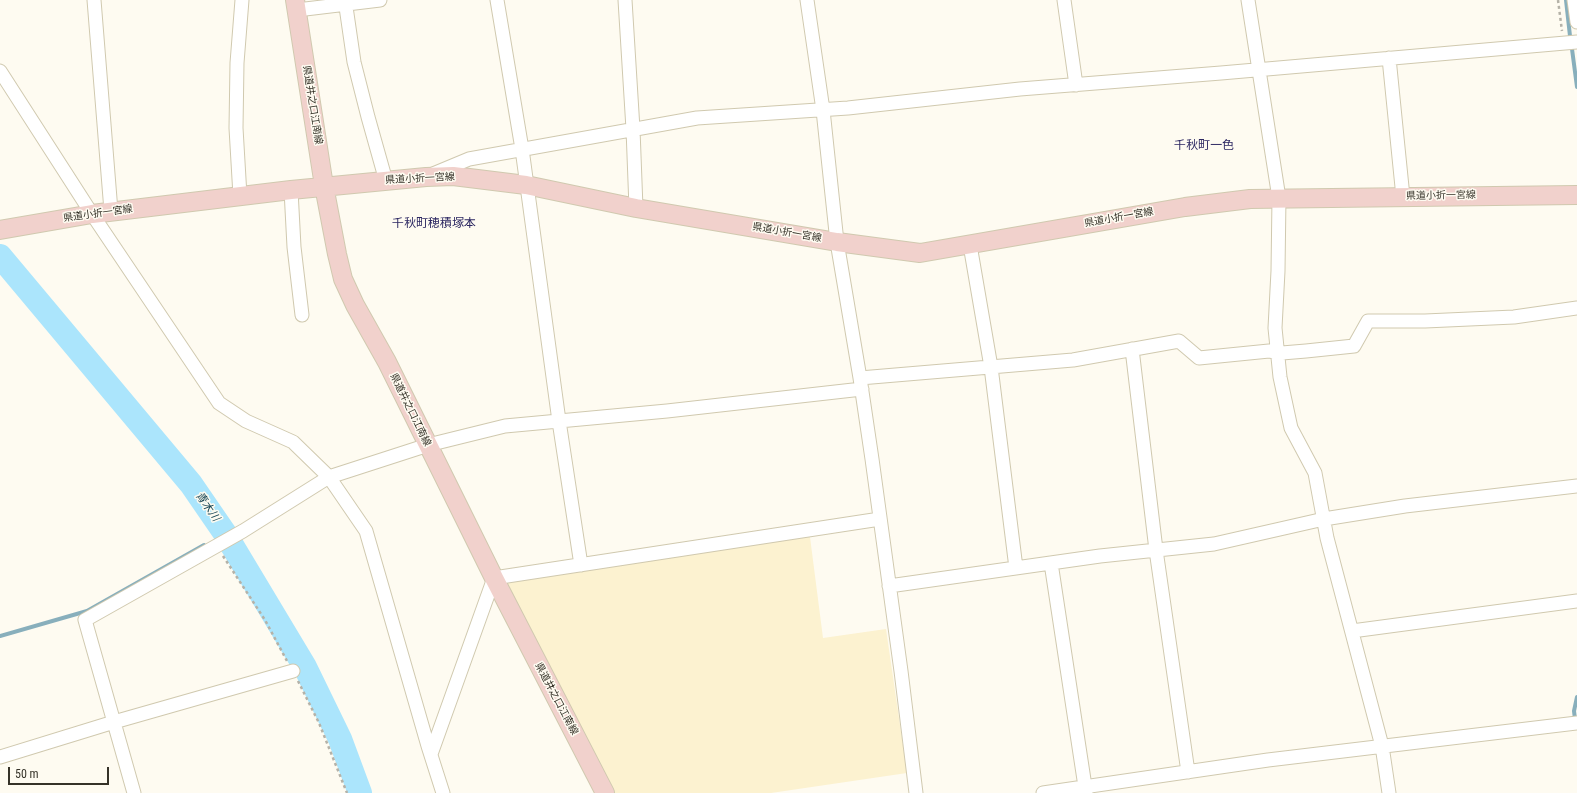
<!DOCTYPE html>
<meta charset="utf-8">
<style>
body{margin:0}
#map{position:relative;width:1577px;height:793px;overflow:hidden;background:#fefbf1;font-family:"Roboto Condensed",sans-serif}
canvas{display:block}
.scale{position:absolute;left:8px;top:767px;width:101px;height:18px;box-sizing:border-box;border:2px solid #353228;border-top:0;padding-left:5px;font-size:12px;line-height:14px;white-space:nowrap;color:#353228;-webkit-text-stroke:3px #fefbf1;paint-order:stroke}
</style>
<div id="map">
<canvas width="1577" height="793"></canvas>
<div class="scale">50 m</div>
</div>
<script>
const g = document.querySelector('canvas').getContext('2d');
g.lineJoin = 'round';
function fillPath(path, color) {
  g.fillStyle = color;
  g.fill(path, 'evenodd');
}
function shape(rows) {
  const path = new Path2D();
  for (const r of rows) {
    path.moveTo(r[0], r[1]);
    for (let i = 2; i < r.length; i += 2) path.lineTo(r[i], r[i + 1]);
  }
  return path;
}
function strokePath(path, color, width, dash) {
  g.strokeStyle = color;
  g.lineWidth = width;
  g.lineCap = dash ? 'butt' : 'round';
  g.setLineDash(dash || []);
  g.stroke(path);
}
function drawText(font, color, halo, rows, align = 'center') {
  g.font = font + ' "Roboto Condensed","Noto Sans JP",sans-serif';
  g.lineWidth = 3;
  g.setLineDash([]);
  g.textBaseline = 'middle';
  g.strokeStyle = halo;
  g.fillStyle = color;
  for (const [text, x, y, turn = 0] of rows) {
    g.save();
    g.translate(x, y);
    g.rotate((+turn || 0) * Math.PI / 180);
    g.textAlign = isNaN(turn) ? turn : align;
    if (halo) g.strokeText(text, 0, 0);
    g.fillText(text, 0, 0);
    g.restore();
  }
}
const built = shape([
 [810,537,823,638,886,629,907,773,771,793,612,793,505,583,509,578]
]);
const stream = shape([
 [1566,0,1570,36],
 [1572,49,1577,87],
 [0,636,87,611,204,545],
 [1575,719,1574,711,1577,697]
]);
const river = shape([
 [0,256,191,484,224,532,305,667,340,739,360,793]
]);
const path = shape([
 [1558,0,1562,31],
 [223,556,265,620,287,661],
 [298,681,319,723,347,793]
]);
const street = shape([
 [94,0,111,211],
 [345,0,354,62,368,117,386,181],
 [497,0,522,149,559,421,581,565],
 [625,0,633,129,636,208],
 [807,0,823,110,837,242,860,378,872,459,901,671,916,793],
 [1064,0,1076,85],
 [1248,0,1279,198,1278,271,1275,328,1280,377,1291,428,1315,473,1327,538,1382,746,1389,793],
 [1574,0,1577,22],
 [297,10,380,0],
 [1389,58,1403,197],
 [0,71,92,214,219,403,246,421,293,442,329,477,366,531,428,746,443,793],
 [433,174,469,159,697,118,848,108,1020,89,1221,73,1577,42],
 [291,190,294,247,302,315],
 [240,196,236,128,237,63,242,0],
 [970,245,991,367,1016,568],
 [1132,349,1156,550,1188,772],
 [860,378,1073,360,1179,341,1199,358,1269,351,1282,353,1306,351,1354,346,1368,321,1425,321,1514,317,1577,308],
 [1051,563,1086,793],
 [889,586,1100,556,1214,544,1324,519,1405,506,1577,486],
 [1352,631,1577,601],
 [431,754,494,578,880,519],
 [0,757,114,722,293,671],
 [134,793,85,620,243,531,329,477,428,445,505,426,667,411,862,389],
 [1043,793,1268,760,1577,723]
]);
const secondary = shape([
 [295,0,324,186,337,254,343,279,355,305,387,362,494,578,605,793],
 [0,230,92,214,291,190,426,177,453,176,526,185,636,208,837,242,920,253,1185,207,1250,199,1577,195]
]);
const streetNames = [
 ["県道井之口江南線",312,105,81],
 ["県道小折一宮線",420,179,-3],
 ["県道小折一宮線",1441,196,-1],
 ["県道小折一宮線",98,214,-8],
 ["県道小折一宮線",1119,218,-10],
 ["県道小折一宮線",787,233,10],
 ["県道井之口江南線",410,410,64],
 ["県道井之口江南線",556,699,62]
];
const waterNames = [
 ["青木川",207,507,55]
];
const quarterNames = [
 ["千秋町一色",1204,146],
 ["千秋町穂積塚本",434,224]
];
fillPath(built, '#fcf2d0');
strokePath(stream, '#88afbc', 4);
strokePath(river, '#abe5fc', 24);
strokePath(street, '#d0c9af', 15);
strokePath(secondary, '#d0c9af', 20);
strokePath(path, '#b5b2a8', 2.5, [3, 3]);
strokePath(street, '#fff', 13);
strokePath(secondary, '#f1d1cc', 18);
drawText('10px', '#353228', '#fefbf1', streetNames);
drawText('italic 11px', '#144353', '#fefbf1', waterNames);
drawText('12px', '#2c2761', '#fefbf1', quarterNames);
</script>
